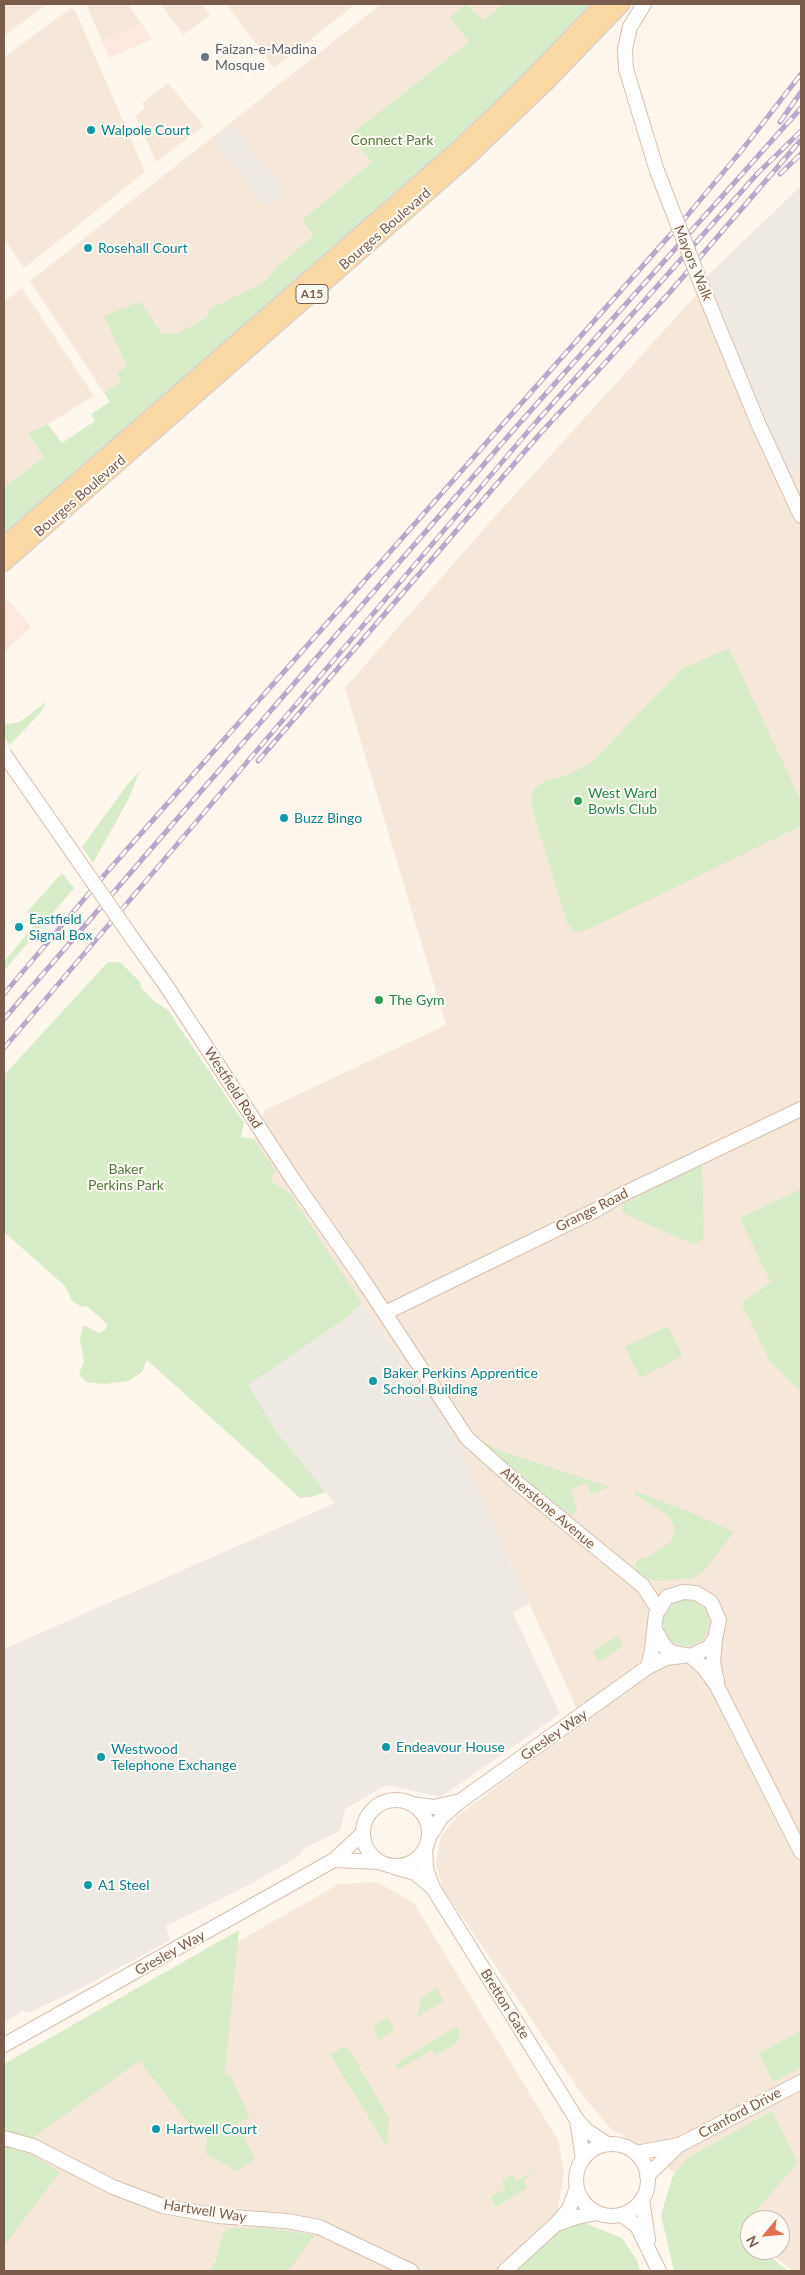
<!DOCTYPE html>
<style>
body{margin:0}
#map{position:relative;width:805px;height:2275px;overflow:hidden;background:#fdf6ec;font-family:Lato,sans-serif}
canvas{display:block}
.frame{position:absolute;inset:0;border:5px solid #7a5c4d;pointer-events:none}
.north{position:absolute;left:740px;top:2210px;width:50px;height:50px;box-sizing:border-box;background:#fffaf3;border:1px solid #cabbb1;border-radius:50%;rotate:242deg;font-size:14px;font-weight:700;line-height:20px;text-align:center;color:#7a5c4d}
.north::after{content:'';display:block;margin:auto;width:18px;height:22px;background:#e76f51;clip-path:polygon(50% 0,100% 100%,50% 72%,0 100%)}
</style>
<div id="map">
<canvas width="805" height="2275"></canvas>
<div class="frame"></div>
<div class="north">N</div>
</div>
<script>
const g = document.querySelector('canvas').getContext('2d');
g.lineJoin = 'round';
function fillPath(path, color) {
  g.fillStyle = color;
  g.fill(path, 'evenodd');
}
function shape(rows) {
  const path = new Path2D();
  for (const r of rows) {
    if (r.length === 3) {
      path.moveTo(r[0] + r[2], r[1]);
      path.arc(r[0], r[1], r[2], 0, 2 * Math.PI);
      continue;
    }
    path.moveTo(r[0], r[1]);
    for (let i = 2; i < r.length; i += 2) path.lineTo(r[i], r[i + 1]);
  }
  return path;
}
function strokePath(path, color, width, dash) {
  g.strokeStyle = color;
  g.lineWidth = width;
  g.lineCap = dash ? 'butt' : 'round';
  g.setLineDash(dash || []);
  g.stroke(path);
}
function drawText(font, color, halo, rows, align = 'center') {
  g.font = font + ' Lato,sans-serif';
  g.lineWidth = 4;
  g.setLineDash([]);
  g.textBaseline = 'middle';
  g.strokeStyle = halo;
  g.fillStyle = color;
  for (const [text, x, y, turn = 0] of rows) {
    g.save();
    g.translate(x, y);
    g.rotate((+turn || 0) * Math.PI / 180);
    g.textAlign = isNaN(turn) ? turn : align;
    if (halo) g.strokeText(text, 0, 0);
    g.fillText(text, 0, 0);
    g.restore();
  }
}
const residential = shape([
 [4,4,47,4,4,36],
 [86,4,132,4,129,6,141,23,102,41],
 [161,4,202,4,210,15,183,35],
 [226,4,356,4,274,68],
 [381,4,467,4,450,17,469,42,350,135,372,162,303,219,314,235,279,265,263,283,212,308,206,318,176,334,162,333,155,322,127,366,122,381,104,393,30,281],
 [468,4,504,4,483,21],
 [71,8,75,10,145,172,24,268,4,238,4,57],
 [168,83,204,126,156,162,136,116,145,108,142,103],
 [22,288,94,396,48,424,28,433,44,457,6,487,4,484,4,302],
 [698,293,783,484,801,465,801,2271,792,2271,767,2250,780,2250,780,2220,750,2220,750,2236,646,2149,611,2129,584,2097,442,1887,436,1863,441,1837,456,1817,583,1723,451,1429,362,1303,290,1193,270,1181,254,1139,265,1110,446,1025,345,688,490,522],
 [377,1882,414,1903,558,2140,564,2173,557,2215,501,2271,4,2271,4,2074,339,1884]
]);
const commercial = shape([
 [141,23,153,39,109,58,102,41],
 [8,600,31,627,4,652,4,603]
]);
const industrial = shape([
 [233,125,286,192,266,207,214,141],
 [801,186,801,465,782,484,698,293,708,275],
 [362,1303,454,1433,529,1604,513,1613,560,1714,441,1797,387,1785,345,1809,340,1831,303,1849,299,1856,249,1885,166,1926,170,1940,89,1984,29,2013,23,2011,4,2023,4,1649,335,1503,276,1431,247,1385,345,1319]
]);
const green = shape([
 [467,4,483,20,504,4,595,4,523,78,433,163,4,536,4,488,44,457,28,433,48,424,62,443,95,421,91,414,110,402,104,393,122,381,117,373,127,366,104,316,140,302,162,333,176,334,206,318,211,308,263,283,279,265,314,235,302,220,372,162,350,135,469,42,450,17],
 [729,648,801,801,801,826,587,930,575,932,567,922,532,809,531,799,534,789,545,781,567,775,591,763,682,669],
 [47,701,42,711,10,745,4,737,4,722,8,724,20,722],
 [140,771,127,802,93,863,82,847,127,785],
 [62,873,74,888,4,971,4,962,36,923,27,912],
 [108,962,120,962,141,983,140,986,155,1002,168,1010,244,1123,241,1137,254,1139,276,1171,270,1181,290,1193,362,1303,345,1319,248,1385,276,1431,326,1492,311,1497,300,1498,147,1360,142,1372,129,1381,104,1384,86,1382,79,1374,84,1362,80,1339,83,1325,99,1333,106,1329,107,1324,87,1306,82,1307,72,1301,65,1286,4,1232,4,1075],
 [702,1165,704,1239,693,1244,625,1214,622,1211,622,1204],
 [801,1189,801,1392,769,1360,742,1303,771,1282,740,1218],
 [668,1326,683,1356,640,1378,625,1347],
 [473,1436,501,1451,610,1487,591,1494,586,1483,571,1490,577,1509,572,1516,521,1480],
 [635,1491,694,1514,734,1532,704,1571,693,1578,658,1581,647,1579,638,1572,635,1565,638,1559,647,1558,671,1542,675,1529,669,1516,634,1494],
 [686,1623,23],
 [617,1636,623,1646,599,1662,593,1652],
 [239,1930,225,2074,230,2075,250,2117,237,2123,255,2159,237,2171,206,2154,207,2131,189,2124,140,2062,152,2063,139,2061,33,2138,4,2131,4,2064],
 [436,1988,444,2001,417,2017,421,1998],
 [387,2018,395,2030,379,2040,373,2029,377,2023],
 [457,2026,460,2032,459,2038,455,2044,436,2055,432,2050,398,2070,396,2064],
 [801,2031,801,2068,773,2082,759,2053],
 [343,2047,349,2049,389,2118,387,2147,330,2054],
 [772,2111,798,2163,739,2230,750,2240,750,2250,762,2250,788,2271,674,2271,661,2215,673,2175,689,2157],
 [4,2145,33,2155,60,2172,4,2246],
 [534,2171,524,2181,527,2188,496,2207,490,2197,505,2189,502,2181,512,2175,517,2181],
 [577,2220,622,2238,637,2260,640,2271,510,2271,553,2233],
 [231,2228,266,2228,315,2235,288,2271,209,2271,216,2260,223,2233]
]);
const secondary = shape([
 [644,4,630,27,625,49,626,69,657,171],
 [701,284,758,423,801,516],
 [130,935,165,984,294,1181,361,1277,467,1438,515,1481,643,1586,658,1609],
 [385,1313,598,1209,617,1197,801,1109],
 [715,1639,713,1663,717,1682],
 [691,1656,704,1668,717,1686,801,1852],
 [648,1667,652,1650,656,1614,667,1597,683,1592,696,1593,711,1602,719,1620,715,1639,709,1647,691,1656,673,1653,665,1647,655,1630],
 [396,1833,33],
 [411,1804,434,1807,456,1802],
 [429,1837,441,1818,459,1802,648,1667,666,1658,683,1656],
 [425,1849,426,1869,433,1888,577,2120,586,2130,607,2144],
 [334,1860,380,1862],
 [394,1867,415,1873,432,1887],
 [4,2045,334,1860,363,1833],
 [577,2120,583,2159],
 [4,2138,33,2146,113,2187,163,2206,218,2216,287,2221,319,2227,411,2271],
 [612,2180,36],
 [636,2153,679,2145],
 [647,2176,679,2145,801,2082],
 [642,2199,648,2240],
 [622,2215,637,2226,659,2271],
 [557,2224,577,2217,597,2213],
 [505,2271,556,2224,569,2209,577,2188]
]);
const primary = shape([
 [4,545,457,150,519,91,603,4],
 [4,563,465,160,547,82,622,4]
]);
const rail = shape([
 [780,122,801,92],
 [780,174,801,154],
 [258,761,539,435,670,292,800,141],
 [4,994,107,872,686,217,742,150,801,74],
 [4,1019,517,426,801,108],
 [4,1048,531,428,757,174,801,131]
]);
const secondaryBridge = shape([
 [657,171,701,284],
 [4,754,130,935]
]);
const markers = [
 [205,57,5,"#6b7280"],
 [91,130,5,"#0f9aa8"],
 [88,248,5,"#0f9aa8"],
 [578,801,5,"#2e9e5b"],
 [284,818,5,"#0f9aa8"],
 [19,927,5,"#0f9aa8"],
 [379,1000,5,"#2e9e5b"],
 [373,1381,5,"#0f9aa8"],
 [386,1747,5,"#0f9aa8"],
 [101,1757,5,"#0f9aa8"],
 [88,1885,5,"#0f9aa8"],
 [156,2129,5,"#0f9aa8"]
];
const shields = [
 [312,294,32]
];
const shieldNames = [
 ["A15",312,294]
];
const worshipNames = [
 ["Faizan-e-Madina",215,49],
 ["Mosque",215,65]
];
const cultureNames = [
 ["Walpole Court",101,130],
 ["Rosehall Court",98,248],
 ["Buzz Bingo",294,818],
 ["Eastfield",29,919],
 ["Signal Box",29,935],
 ["Baker Perkins Apprentice",383,1373],
 ["School Building",383,1389],
 ["Endeavour House",396,1747],
 ["Westwood",111,1749],
 ["Telephone Exchange",111,1765],
 ["A1 Steel",98,1885],
 ["Hartwell Court",166,2129]
];
const parkNames = [
 ["Connect Park",392,140],
 ["Baker",126,1169],
 ["Perkins Park",126,1185]
];
const streetNames = [
 ["Bourges Boulevard",385,229,-41],
 ["Mayors Walk",693,263,68],
 ["Bourges Boulevard",80,496,-41],
 ["Westfield Road",233,1088,57],
 ["Grange Road",592,1210,-27],
 ["Atherstone Avenue",548,1508,40],
 ["Gresley Way",554,1735,-35],
 ["Gresley Way",170,1953,-29],
 ["Bretton Gate",505,2004,58],
 ["Cranford Drive",740,2113,-28],
 ["Hartwell Way",205,2211,9]
];
const leisureNames = [
 ["West Ward",588,793],
 ["Bowls Club",588,809],
 ["The Gym",389,1000]
];
fillPath(residential, '#f5e8da');
fillPath(commercial, '#fde8e0');
fillPath(industrial, '#efe9e4');
fillPath(green, '#d8ecc9');
strokePath(secondary, '#d6c0b0', 16);
strokePath(primary, '#dad1cd', 18);
strokePath(secondary, '#fff', 14);
strokePath(primary, '#fbd9a5', 15);
strokePath(rail, '#b9a8c9', 5);
strokePath(rail, '#fffaf3', 3, [9]);
strokePath(secondaryBridge, '#d6c0b0', 16, []);
strokePath(secondaryBridge, '#fff', 14);
for (const [x, y, r, color] of markers) {
  const dot = new Path2D();
  dot.arc(x, y, r, 0, 2 * Math.PI);
  g.fillStyle = color;
  g.fill(dot);
  strokePath(dot, '#fffaf3', 2);
}
for (const [x, y, w] of shields) {
  const box = new Path2D();
  box.roundRect(x - w / 2, y - 9.5, w, 19, 4);
  g.fillStyle = '#fffaf3';
  g.fill(box);
  strokePath(box, '#7a5c4d', 1);
}
drawText('bold 12px', '#7a5c4d', null, shieldNames);
drawText('14px', '#5b616d', '#fffaf3', worshipNames, 'left');
drawText('14px', '#0d838f', '#fffaf3', cultureNames, 'left');
drawText('14px', '#537a41', '#fffaf3', parkNames);
drawText('14px', '#7a5c4d', '#fffaf3', streetNames);
drawText('14px', '#27864d', '#fffaf3', leisureNames, 'left');
</script>
